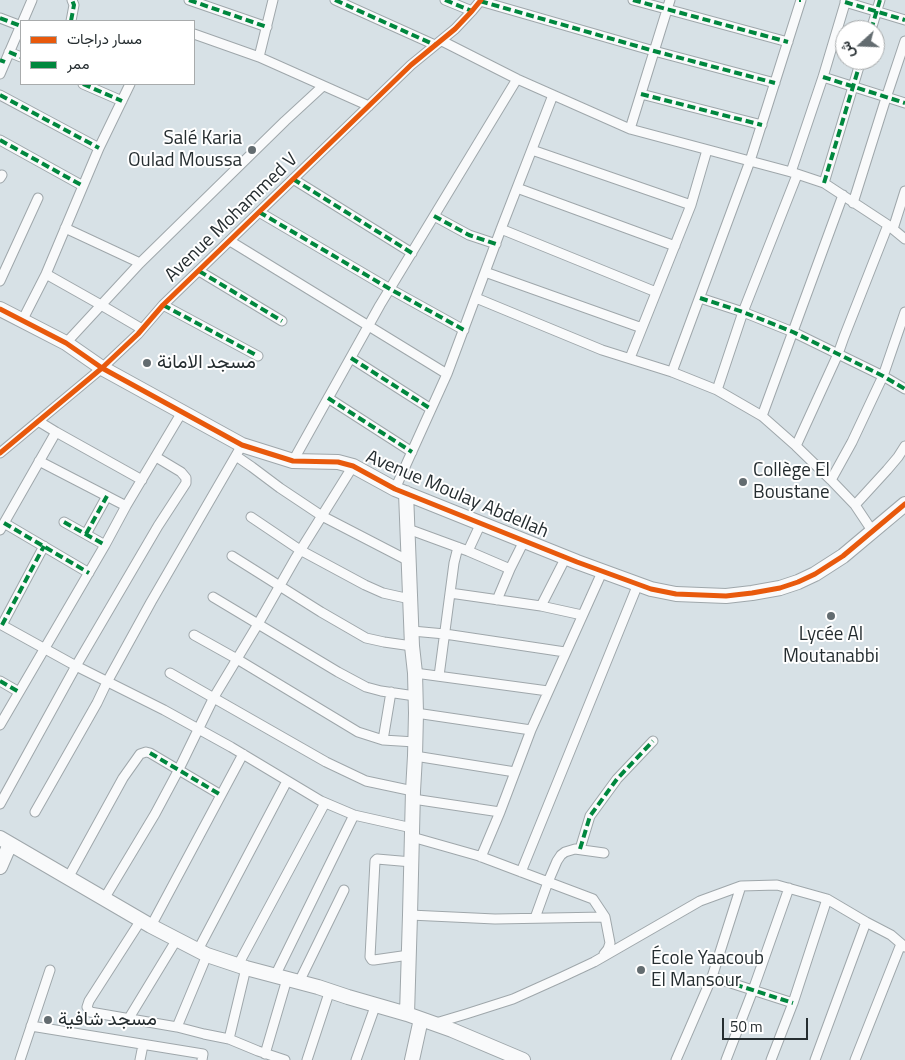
<!DOCTYPE html>
<meta charset="utf-8">
<style>
body{margin:0}
#map{position:relative;width:905px;height:1060px;overflow:hidden;background:#d7e1e6;font-family:"Titillium Web",Vazirmatn,sans-serif}
canvas{display:block}
.legend{position:absolute;left:20px;top:20px;width:175px;height:65px;box-sizing:border-box;background:#fff;border:1px solid #a8abac;margin:0;padding:6px 9px;list-style:none;font-size:15px;color:#252d30}
.legend li{display:flex;align-items:center;gap:10px;height:25px}
.legend b{width:25px;border:1px solid #a8abac}
.north{position:absolute;left:835px;top:20px;width:50px;height:50px;box-sizing:border-box;background:#fff;border:1px solid #a8abac;border-radius:50%;rotate:250deg;font-size:14px;font-weight:700;line-height:20px;text-align:center;color:#252d30}
.north::after{content:'';display:block;margin:auto;width:18px;height:22px;background:#636c70;clip-path:polygon(50% 0,100% 100%,50% 72%,0 100%)}
.scale{position:absolute;left:722px;top:1018px;width:86px;height:22px;box-sizing:border-box;border:2px solid #252d30;border-top:0;padding-left:6px;font-size:15px;line-height:18px;white-space:nowrap;color:#252d30;-webkit-text-stroke:4px #fff;paint-order:stroke}
</style>
<div id="map">
<canvas width="905" height="1060"></canvas>
<ul class="legend">
<li><b style="height:6px;background:#e8590c"></b>مسار دراجات</li>
<li><b style="height:6px;background:#00873e"></b>ممر</li>
</ul>
<div class="north">ش</div>
<div class="scale">50 m</div>
</div>
<script>
const g = document.querySelector('canvas').getContext('2d');
g.lineJoin = 'round';
function shape(rows) {
  const path = new Path2D();
  for (const r of rows) {
    path.moveTo(r[0], r[1]);
    for (let i = 2; i < r.length; i += 2) path.lineTo(r[i], r[i + 1]);
  }
  return path;
}
function strokePath(path, color, width, dash) {
  g.strokeStyle = color;
  g.lineWidth = width;
  g.lineCap = dash ? 'butt' : 'round';
  g.setLineDash(dash || []);
  g.stroke(path);
}
function drawText(font, color, halo, rows, align = 'center') {
  g.font = font + ' "Titillium Web",Vazirmatn,sans-serif';
  g.lineWidth = 4;
  g.setLineDash([]);
  g.textBaseline = 'middle';
  g.strokeStyle = halo;
  g.fillStyle = color;
  for (const [text, x, y, turn = 0] of rows) {
    g.save();
    g.translate(x, y);
    g.rotate((+turn || 0) * Math.PI / 180);
    g.textAlign = isNaN(turn) ? turn : align;
    if (halo) g.strokeText(text, 0, 0);
    g.fillText(text, 0, 0);
    g.restore();
  }
}
const street = shape([
 [189,0,267,27],
 [335,0,435,45],
 [445,0,472,11],
 [633,0,788,42],
 [480,1,654,51,775,83],
 [845,2,905,20],
 [0,18,21,26],
 [23,21,32,0],
 [71,21,74,5,72,0],
 [871,30,880,0],
 [194,34,259,57,369,106],
 [442,41,517,79,630,129,791,172,824,183,888,225,905,239],
 [9,52,21,57],
 [259,57,273,0],
 [0,74,21,25],
 [823,77,905,103],
 [83,84,122,101],
 [641,94,762,125],
 [0,95,99,148],
 [630,129,670,0],
 [0,140,83,186],
 [532,150,691,205],
 [791,172,823,77,846,0],
 [0,178,2,175],
 [293,179,412,253],
 [824,183,861,60],
 [517,188,675,246],
 [853,203,886,98,905,41],
 [259,212,390,289,464,330],
 [434,216,469,235,496,244],
 [65,228,140,263],
 [501,229,656,292],
 [893,229,905,191],
 [230,241,447,374],
 [199,271,282,321],
 [485,272,642,328],
 [46,274,101,305,142,329],
 [0,281,38,198],
 [476,298,602,350,672,372,717,390,762,416,796,446,831,480,855,505,873,532],
 [700,298,743,312,793,332,883,376,905,389],
 [163,305,258,356],
 [22,321,46,274,99,148,130,84],
 [66,343,140,263,285,121,323,86],
 [351,358,431,409],
 [630,358,691,205,707,150],
 [672,372,750,161,801,0],
 [717,390,743,312,797,175],
 [328,398,412,452],
 [762,416,843,195],
 [38,421,56,432,142,480],
 [796,446,838,354,844,337,888,225],
 [0,453,102,368,138,334,163,305,411,65,455,29,472,11,481,0],
 [236,456,252,467,280,488,322,516,409,561],
 [39,461,126,506],
 [293,461,380,305,517,79],
 [831,480,852,442,883,376,905,312],
 [395,489,447,374,501,229,553,95],
 [855,505,887,470,898,457,905,446],
 [251,517,300,550,365,585,383,593,410,599],
 [64,522,105,545],
 [4,523,89,573],
 [408,529,468,551,481,523],
 [0,530,56,432],
 [86,534,107,496],
 [468,551,510,569],
 [232,556,321,612,366,638,384,642,412,646],
 [450,593,541,606,582,615],
 [213,597,338,672,366,687,381,691,415,696],
 [497,600,510,569,524,541],
 [541,606,566,557],
 [0,624,76,666,164,710,231,747,321,801,354,815,412,828],
 [2,625,44,546],
 [412,631,445,634,565,652],
 [194,635,237,659,358,732,383,740,415,742],
 [170,673,326,762,366,781,413,791],
 [415,673,548,691],
 [439,676,454,563,458,547],
 [0,681,19,692],
 [416,713,531,730],
 [0,725,105,545,126,506,182,412],
 [383,740,391,692],
 [415,756,515,772],
 [413,799,500,812],
 [0,804,76,666,158,526,186,483,186,478,181,472,156,457],
 [35,812,97,703,107,682,151,602,242,445],
 [412,837,479,856,593,899,605,917,610,943,608,949,604,954],
 [580,849,590,816,617,779,653,741],
 [481,857,500,812,531,730,603,570],
 [521,872,638,584],
 [68,878,123,778,140,754,146,752,150,753,221,795],
 [104,899,155,814,178,771,214,697,258,624,295,559,353,466],
 [410,915,495,919,605,917],
 [535,918,548,882,557,861,561,855,565,852,575,849,604,853],
 [141,920,89,1001,87,1007,90,1012,177,1027,204,1034,229,1039,258,1051,285,1060],
 [866,922,891,935,905,947],
 [151,926,243,754],
 [198,950,287,781],
 [409,955,374,960,372,960,370,957,375,861,377,859,412,862],
 [238,965,325,803],
 [275,976,354,815],
 [712,977,793,1003],
 [299,982,344,890],
 [129,1018,177,939],
 [436,1023,466,1014,513,999,562,977,594,962,700,901,741,886,777,885,827,899,866,922,815,1060],
 [31,1026,203,1054,202,1060],
 [177,1027,207,955],
 [229,1039,246,968],
 [265,1054,287,979],
 [20,1060,50,970],
 [140,1060,143,1045],
 [307,1060,330,990],
 [356,1060,376,1004],
 [676,1060,712,977,741,886],
 [726,1060,753,990,789,888],
 [771,1060,793,1003,827,899],
 [855,1060,901,944]
]);
const secondary = shape([
 [0,309,66,343,102,368,242,445,293,461,338,462,353,466,395,489,577,562,651,589,676,594,726,596,752,593,780,588,798,582,815,574,843,556,905,504],
 [406,493,412,646,415,673,416,713,415,756,413,791,410,915,407,1014],
 [0,838,151,926,207,955,246,968,318,987,348,997,407,1014,452,1030,523,1060],
 [0,867,10,844],
 [412,1060,421,1019]
]);
const quiet = shape([
 [189,0,267,27],
 [335,0,435,45],
 [445,0,472,11],
 [633,0,788,42],
 [799,0,801,0],
 [480,1,654,51,775,83],
 [845,2,905,20],
 [0,18,21,26],
 [71,21,74,5,72,0],
 [871,30,880,0],
 [9,52,21,57],
 [0,60,5,62],
 [823,77,905,103],
 [83,84,122,101],
 [641,94,762,125],
 [0,95,99,148],
 [0,140,83,186],
 [293,179,412,253],
 [824,183,861,60],
 [259,212,390,289,464,330],
 [434,216,469,235,496,244],
 [199,271,282,321],
 [700,298,743,312,793,332,883,376,905,389],
 [163,305,258,356],
 [351,358,431,409],
 [328,398,412,452],
 [64,522,105,545],
 [4,523,89,573],
 [86,534,107,496],
 [2,625,44,546],
 [0,681,19,692],
 [150,753,221,795],
 [580,849,590,816,617,779,653,741],
 [712,977,793,1003]
]);
const cycleway = shape([
 [0,309,66,343,102,368,242,445,293,461,338,462,353,466,395,489,577,562,651,589,676,594,726,596,752,593,780,588,798,582,815,574,843,556,905,504],
 [0,453,102,368,138,334,163,305,411,65,455,29,472,11,481,0]
]);
const markers = [
 [252,150,5,"#636c70"],
 [147,363,5,"#636c70"],
 [743,482,5,"#636c70"],
 [831,616,5,"#636c70"],
 [641,970,5,"#636c70"],
 [48,1020,5,"#636c70"]
];
const poiNames = [
 ["Salé Karia",242,139,"right"],
 ["Oulad Moussa",242,161,"right"],
 ["مسجد الامانة",157,363],
 ["Collège El",753,471],
 ["Boustane",753,493],
 ["Lycée Al",831,635,"center"],
 ["Moutanabbi",831,657,"center"],
 ["École Yaacoub",651,959],
 ["El Mansour",651,981],
 ["مسجد شافية",58,1020]
];
const streetNames = [
 ["Avenue Mohammed V",232,218,-44],
 ["Avenue Moulay Abdellah",457,495,23]
];
strokePath(street, '#9fa7ab', 11);
strokePath(secondary, '#9fa7ab', 16);
strokePath(street, '#f9fafb', 9);
strokePath(secondary, '#f9fafb', 14);
strokePath(quiet, '#00873e', 4, [8, 4]);
strokePath(cycleway, '#e8590c', 5);
for (const [x, y, r, color] of markers) {
  const dot = new Path2D();
  dot.arc(x, y, r, 0, 2 * Math.PI);
  g.fillStyle = color;
  g.fill(dot);
  strokePath(dot, '#fff', 2);
}
drawText('19px', '#252d30', '#fff', poiNames, 'left');
drawText('19px', '#252d30', '#fff', streetNames);
</script>
